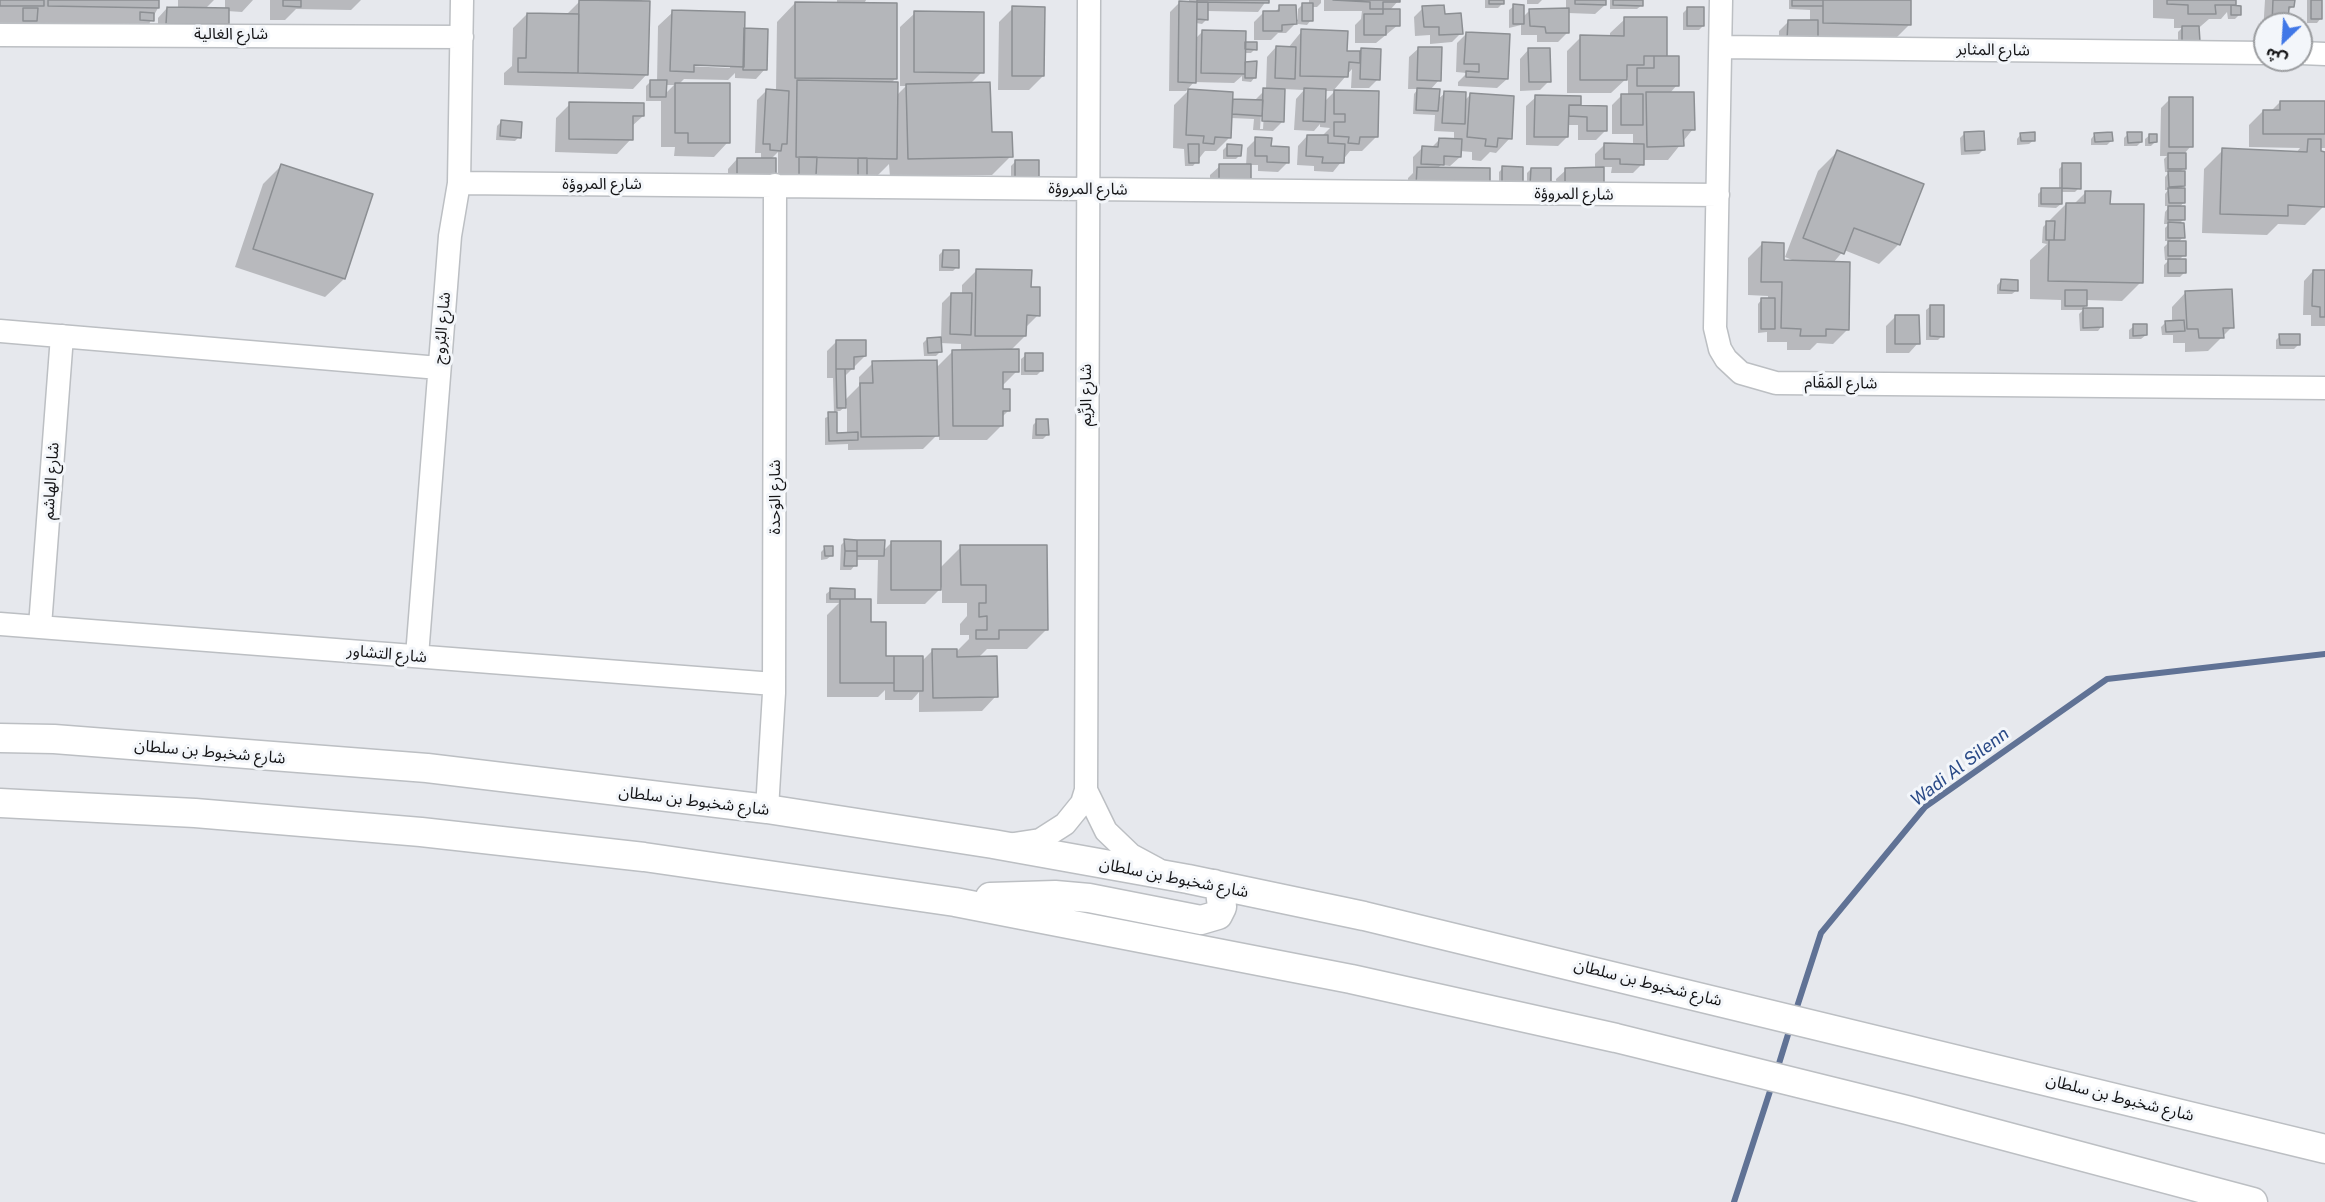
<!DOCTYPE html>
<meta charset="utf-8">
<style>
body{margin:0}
#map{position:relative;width:2325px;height:1202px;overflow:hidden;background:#e6e8ed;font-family:"Public Sans","Noto Sans Arabic",sans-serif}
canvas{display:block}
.north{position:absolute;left:2253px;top:12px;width:60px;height:60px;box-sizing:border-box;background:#f3f6fa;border:2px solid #9a9c9f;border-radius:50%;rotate:205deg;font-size:16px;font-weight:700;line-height:24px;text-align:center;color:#141416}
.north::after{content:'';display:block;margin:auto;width:21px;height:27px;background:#4077e7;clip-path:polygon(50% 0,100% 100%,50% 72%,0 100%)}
</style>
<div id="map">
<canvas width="2325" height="1202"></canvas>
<div class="north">ش</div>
</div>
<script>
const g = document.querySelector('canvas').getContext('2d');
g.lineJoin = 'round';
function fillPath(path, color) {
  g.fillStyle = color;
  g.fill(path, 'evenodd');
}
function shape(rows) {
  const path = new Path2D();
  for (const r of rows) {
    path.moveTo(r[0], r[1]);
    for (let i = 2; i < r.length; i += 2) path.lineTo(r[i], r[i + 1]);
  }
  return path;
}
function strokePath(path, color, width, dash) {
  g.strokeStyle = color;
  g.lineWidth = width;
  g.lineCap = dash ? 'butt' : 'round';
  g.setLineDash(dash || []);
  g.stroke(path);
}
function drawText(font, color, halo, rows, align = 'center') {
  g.font = font + ' "Public Sans","Noto Sans Arabic",sans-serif';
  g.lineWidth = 6;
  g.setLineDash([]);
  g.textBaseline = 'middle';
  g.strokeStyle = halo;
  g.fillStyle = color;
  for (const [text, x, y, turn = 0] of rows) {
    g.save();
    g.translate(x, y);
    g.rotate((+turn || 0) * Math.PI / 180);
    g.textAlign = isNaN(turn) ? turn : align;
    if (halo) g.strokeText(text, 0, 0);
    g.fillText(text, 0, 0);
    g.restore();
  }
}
const shadow = shape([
 [0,0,158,0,158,8,149,24,139,27,0,24],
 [178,0,214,0,205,9,225,9,225,0,253,0,242,12,227,11,227,24,218,33,158,32,158,18,167,8,178,9],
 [270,0,361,0,351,10,296,9,285,20,270,20],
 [622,0,642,0,647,74,633,89,504,85,504,73,512,66,513,28,527,14,566,15,580,1,622,2],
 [837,0,866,0,864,4,896,78,891,83,896,96,906,86,900,86,900,27,915,13,982,72,970,84,990,134,1011,156,992,175,890,177,889,164,876,177,778,175,778,152,771,159,728,184,728,169,737,159,761,159,761,153,755,153,757,100,766,91,776,91,777,22,795,3,837,4],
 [1189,0,1267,0,1258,12,1207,11,1207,19,1202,24,1196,23,1195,39,1202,32,1244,43,1255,49,1251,53,1244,53,1244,65,1255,77,1251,82,1242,81,1242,76,1234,83,1194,82,1186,91,1232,93,1231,103,1234,100,1254,101,1266,89,1267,57,1276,47,1288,48,1302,31,1346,53,1359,53,1361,50,1378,79,1369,88,1351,88,1352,69,1333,91,1324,91,1324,102,1335,91,1376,137,1362,151,1350,151,1333,172,1314,171,1314,166,1297,165,1298,146,1307,136,1321,137,1330,128,1320,127,1320,124,1314,131,1294,130,1296,99,1304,90,1284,89,1282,122,1273,131,1253,130,1254,119,1231,118,1230,137,1216,151,1205,151,1193,166,1185,166,1184,149,1173,148,1174,105,1188,91,1169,91,1170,12,1179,3,1189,3],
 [1264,112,1263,129,1260,129,1261,115],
 [1309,0,1321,0,1321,3,1317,7,1311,7,1311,20,1307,25,1298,24,1298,21,1286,33,1278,33,1271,40,1254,40,1254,22,1263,13,1274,13,1280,7,1298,20,1298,9,1302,5,1309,5],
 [1324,0,1399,0,1390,10,1398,25,1376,43,1355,43,1355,25,1361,19,1362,11,1324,11],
 [1485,0,1502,0,1502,4,1498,8,1485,8],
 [1527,0,1542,0,1538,4,1527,4],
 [1566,0,1605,0,1605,5,1595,14,1568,13,1568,32,1558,42,1537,42,1537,35,1521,35,1521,25,1509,28,1509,10,1514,6,1522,18,1530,10,1566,10],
 [1610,0,1642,0,1642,5,1637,9,1610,9],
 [1789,0,1910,0,1910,24,1895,39,1779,49,1779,31,1788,22,1810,22,1810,10,1789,9],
 [2153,0,2235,0,2233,7,2239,15,2235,19,2228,19,2227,12,2221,19,2209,19,2178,46,2178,32,2182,28,2174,28,2174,19,2153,18],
 [2265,0,2293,0,2293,6,2287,12,2286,24,2265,24,2265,32,2263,32],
 [2307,0,2321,0,2321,18,2317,23,2307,23],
 [1013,8,1043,76,1029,90,998,90,999,22],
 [1423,8,1461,33,1452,42,1430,44,1430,35,1415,36,1414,17],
 [1687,9,1703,26,1699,30,1683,30,1683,13],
 [673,12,743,32,765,69,756,79,735,78,735,73,728,80,684,79,679,84,728,142,714,157,674,156,675,147,661,147,661,101,646,101,646,86,651,81,657,82,658,26],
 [686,63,730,65,730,68,686,66],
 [665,85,674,85,665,94],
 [1625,19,1665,55,1677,85,1670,93,1693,129,1668,160,1642,160,1642,164,1633,173,1611,173,1612,167,1603,167,1557,195,1556,179,1566,170,1595,169,1595,154,1604,145,1633,145,1633,134,1612,134,1612,105,1622,95,1628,95,1628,77,1611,93,1567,93,1567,51,1581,37,1610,37,1610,33],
 [1466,34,1507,79,1497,88,1458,86,1458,82,1467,73,1456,72,1457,43],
 [1419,48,1439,80,1430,90,1437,100,1445,93,1464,101,1470,95,1510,138,1496,153,1490,152,1481,161,1472,160,1472,152,1460,151,1460,157,1450,166,1441,165,1408,195,1408,178,1413,173,1413,157,1423,147,1431,148,1440,139,1454,140,1454,132,1434,131,1435,115,1413,114,1414,94,1418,89,1408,89,1409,57],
 [1529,49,1549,81,1540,90,1520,91,1520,59],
 [1536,97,1580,98,1580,107,1605,131,1596,140,1578,140,1578,125,1567,125,1567,137,1558,146,1526,145,1526,106],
 [2170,99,2191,146,2184,154,2184,168,2180,172,2184,186,2180,189,2184,202,2179,208,2183,220,2179,224,2183,237,2178,243,2184,255,2179,260,2184,273,2180,277,2164,277,2164,265,2169,260,2165,260,2164,247,2170,241,2165,241,2165,228,2169,224,2164,224,2165,212,2170,206,2165,206,2165,194,2168,190,2165,190,2165,177,2169,172,2165,172,2164,159,2167,156,2160,156,2161,108],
 [2280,102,2325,102,2325,148,2319,148,2319,153,2325,152,2324,206,2305,225,2278,224,2267,235,2202,233,2204,169,2223,150,2296,153,2300,148,2249,147,2249,125,2263,111,2271,111],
 [570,104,643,116,631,127,631,139,617,154,555,152,556,118],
 [501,122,519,137,515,141,496,140,497,126],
 [1964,134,1983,150,1979,154,1961,155,1960,138],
 [2021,134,2034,140,2029,144,2017,145,2017,139],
 [2095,134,2111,141,2107,145,2091,145,2091,139],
 [2128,134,2141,142,2137,146,2124,146,2124,138],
 [2150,135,2155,142,2151,146,2145,146,2145,139],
 [1256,139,1287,163,1278,172,1258,171,1258,165,1250,165,1210,189,1210,175,1220,166,1246,166,1247,148],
 [1227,146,1240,155,1236,159,1223,159,1223,150],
 [1837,152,1922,185,1898,245,1879,264,1844,250,1833,263,1848,329,1833,344,1817,343,1810,350,1787,350,1787,342,1767,342,1767,332,1758,333,1758,304,1762,299,1768,299,1768,296,1748,295,1748,258,1762,244,1783,262,1797,262,1785,257,1818,171],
 [1015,162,1038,176,1033,181,1011,180,1011,166],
 [282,165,344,279,325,297,235,267,263,184],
 [2063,165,2079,188,2075,192,2061,192,2061,204,2056,208,2038,207,2038,194,2042,190,2059,190,2059,169],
 [1503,168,1517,189,1499,189,1499,172],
 [1531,169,1545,189,1527,188,1527,173],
 [2086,192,2109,205,2141,282,2122,301,2086,300,2086,305,2082,310,2061,310,2061,300,2030,299,2030,260,2047,244,2042,243,2043,227,2066,204,2073,205],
 [943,251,957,267,953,271,939,271,939,255],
 [976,271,1030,288,1038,315,1025,328,1025,336,1010,351,1017,371,1002,386,1009,410,1002,417,1002,425,987,440,939,440,939,433,923,449,848,450,848,444,825,445,825,418,834,414,833,378,827,378,827,351,836,342,865,356,844,377,844,401,859,386,859,377,873,363,936,368,953,351,961,351,961,344,940,343,940,352,936,356,924,356,923,343,927,339,941,339,942,303,951,294,962,295,962,285],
 [847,405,847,434,836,434,836,411,840,411],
 [2313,271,2325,271,2325,326,2311,326,2311,315,2303,315,2304,281],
 [2001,281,2017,290,2012,294,1997,294,1997,285],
 [2186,292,2232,327,2208,351,2185,352,2185,343,2173,343,2173,335,2162,335,2161,327,2166,322,2172,322,2172,307],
 [1931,306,1942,336,1938,340,1926,340,1926,310],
 [2083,310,2102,326,2098,331,2080,331,2079,314],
 [1895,317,1918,343,1909,353,1886,353,1886,326],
 [2134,326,2146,335,2141,339,2129,339,2129,330],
 [2280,336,2299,344,2294,349,2276,349,2276,340],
 [1026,355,1042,370,1037,375,1021,375,1021,359],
 [1037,421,1047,435,1043,439,1032,439,1033,425],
 [845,541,883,551,892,542,940,568,961,547,1046,630,1027,649,987,649,978,658,996,696,982,711,919,712,919,692,912,700,885,700,885,690,878,697,827,697,827,615,839,603,826,603,826,594,831,590,854,598,869,623,884,658,921,662,933,650,955,653,969,639,969,635,960,635,960,624,967,616,967,603,942,603,942,587,925,604,877,604,878,560,856,560,855,565,851,570,840,570,841,545],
 [825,548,832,555,827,559,821,560,821,552]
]);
const stream = shape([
 [1795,1013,1821,933,1925,807,2107,679,2325,654],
 [1777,1070,1790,1028],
 [1734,1202,1772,1085]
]);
const building = shape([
 [0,0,44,0,44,6,0,6,0,0],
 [48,0,159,0,159,8,48,6,48,0],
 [283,0,301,0,301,7,283,6,283,0],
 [579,0,650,1,648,75,578,73,579,0],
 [1197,0,1269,0,1269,3,1197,2,1197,0],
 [1333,0,1400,0,1400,2,1383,2,1383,9,1370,9,1370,2,1333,0],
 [1489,0,1504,0,1504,4,1489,4,1489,0],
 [1575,0,1606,0,1606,5,1575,4,1575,0],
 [1613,0,1643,0,1643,6,1613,5,1613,0],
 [1792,0,1823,0,1823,6,1792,6,1792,0],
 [1823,0,1911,0,1911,25,1823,23,1823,0],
 [2167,0,2236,0,2236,5,2215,5,2216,14,2188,14,2188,5,2167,4,2167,0],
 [2273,0,2295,0,2294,7,2289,7,2288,24,2272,23,2273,0],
 [2311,0,2322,0,2322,19,2311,19,2311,0],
 [1179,1,1197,2,1196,83,1178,82,1179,1],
 [795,2,897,3,897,79,795,78,795,2],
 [1197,2,1208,2,1208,20,1197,19,1197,2],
 [1302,3,1313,3,1313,21,1302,21,1302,3],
 [1513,4,1524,5,1524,24,1513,24,1513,4],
 [1279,5,1296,5,1297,24,1282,25,1282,31,1263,31,1263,11,1279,11,1279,5],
 [1444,5,1445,14,1461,13,1463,34,1439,35,1439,27,1424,27,1422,6,1444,5],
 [2231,5,2241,6,2241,15,2231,15,2231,5],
 [1012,6,1045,7,1044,76,1012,76,1012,6],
 [167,7,229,8,229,24,166,24,167,7],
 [1687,7,1704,7,1704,26,1687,26,1687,7],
 [23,8,38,8,37,21,23,21,23,8],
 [1569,8,1569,33,1546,33,1545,27,1530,26,1529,9,1569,8],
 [1383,9,1400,9,1400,26,1386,26,1386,35,1364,35,1364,14,1383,14,1383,9],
 [672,10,745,12,744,67,694,65,694,72,670,71,672,10],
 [914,11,984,12,984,73,914,72,914,11],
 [140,12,154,13,154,21,140,20,140,12],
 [527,13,579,14,578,73,518,72,518,58,526,58,527,13],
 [1624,17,1667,17,1667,56,1644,56,1644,65,1627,65,1627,80,1580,80,1580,35,1624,36,1624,17],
 [1788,20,1818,20,1818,41,1787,40,1788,20],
 [2182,26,2199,26,2200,42,2182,43,2182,26],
 [744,28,768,29,767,70,743,70,744,28],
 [1301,29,1348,31,1347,51,1360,51,1360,63,1349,62,1348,77,1300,76,1301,29],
 [1202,30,1246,31,1245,74,1201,73,1202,30],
 [1466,32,1510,34,1508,79,1466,77,1466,71,1479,72,1479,64,1464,64,1466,32],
 [1245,42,1257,42,1257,50,1245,49,1245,42],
 [1276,46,1296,47,1295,79,1275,78,1276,46],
 [1418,47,1442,47,1441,81,1417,80,1418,47],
 [1361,48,1381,49,1380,80,1360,79,1361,48],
 [1528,48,1550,48,1551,82,1529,82,1528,48],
 [1654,56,1679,56,1679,86,1637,86,1637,68,1654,68,1654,56],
 [1257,61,1256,78,1245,78,1245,62,1257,61],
 [650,80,667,80,666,97,650,97,650,80],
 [797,80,898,82,897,159,796,157,797,80],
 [990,82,992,132,1012,132,1013,157,908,159,906,84,990,82],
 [675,83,730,83,730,143,688,143,688,133,675,133,675,83],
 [1263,88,1285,89,1284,122,1262,121,1263,88],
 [1304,88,1326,89,1325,122,1303,121,1304,88],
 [1417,88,1440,89,1438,111,1416,110,1417,88],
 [766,89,789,91,787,144,782,144,781,151,770,150,770,144,763,144,766,89],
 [1188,89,1233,92,1231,138,1215,137,1214,144,1203,143,1204,136,1186,135,1188,89],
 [1334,90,1379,91,1378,137,1360,137,1359,144,1348,143,1349,137,1334,136,1334,122,1345,122,1345,114,1334,114,1334,90],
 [1444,91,1466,92,1465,124,1442,123,1444,91],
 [1646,92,1694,92,1695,130,1683,130,1684,146,1647,147,1646,92],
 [1470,93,1514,96,1512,139,1498,138,1497,147,1485,146,1486,139,1467,137,1470,93],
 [1621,94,1643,94,1643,125,1621,125,1621,94],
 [1535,95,1581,96,1581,105,1569,105,1568,137,1534,137,1535,95],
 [2169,97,2193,97,2193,147,2169,147,2169,97],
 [1233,99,1263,100,1262,116,1232,114,1233,99],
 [2280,101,2325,101,2325,134,2263,134,2263,110,2280,110,2280,101],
 [569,102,644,103,644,116,633,116,633,140,569,139,569,102],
 [1569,105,1607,106,1607,131,1587,131,1587,117,1569,116,1569,105],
 [501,120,522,122,521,138,500,136,501,120],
 [1984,131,1985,150,1965,151,1964,132,1984,131],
 [2035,132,2035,141,2021,141,2020,133,2035,132],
 [2112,132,2113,141,2095,142,2094,133,2112,132],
 [2127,132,2142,132,2142,142,2128,143,2127,132],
 [2149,134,2157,134,2157,142,2149,143,2149,134],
 [1307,135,1328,135,1328,143,1345,144,1344,163,1322,163,1323,157,1306,156,1307,135],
 [1255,137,1272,138,1271,146,1289,147,1289,163,1267,162,1267,156,1255,156,1255,137],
 [1439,138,1462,139,1461,157,1444,156,1444,165,1421,164,1422,146,1438,147,1439,138],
 [2308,139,2321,139,2321,151,2325,152,2325,207,2288,205,2288,216,2220,214,2222,148,2307,152,2308,139],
 [1604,143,1644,144,1644,165,1620,164,1620,159,1604,159,1604,143],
 [1188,144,1199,144,1199,163,1189,163,1188,144],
 [1227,144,1242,145,1241,156,1227,156,1227,144],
 [1837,150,1924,184,1900,245,1854,228,1844,254,1803,238,1837,150],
 [2168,153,2186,153,2186,169,2168,169,2168,153],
 [799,157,817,157,816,176,799,176,799,157],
 [737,158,776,158,776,176,737,176,737,158],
 [858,158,867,158,867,176,858,176,858,158],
 [1015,160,1039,160,1039,177,1015,177,1015,160],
 [2062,163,2081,163,2081,189,2062,188,2062,163],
 [281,164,373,194,345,279,253,249,281,164],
 [1219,164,1251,164,1251,181,1219,181,1219,164],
 [1502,166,1523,167,1523,185,1502,185,1502,166],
 [1417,167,1490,168,1490,186,1416,186,1417,167],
 [1604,167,1604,185,1565,186,1565,168,1604,167],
 [1531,168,1551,168,1551,185,1530,185,1531,168],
 [2168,171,2185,171,2185,186,2169,187,2168,171],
 [2041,188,2062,188,2062,204,2041,204,2041,188],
 [2168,188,2185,188,2185,203,2169,203,2168,188],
 [2085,191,2111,191,2110,204,2144,204,2143,283,2048,281,2049,240,2065,240,2066,203,2085,203,2085,191],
 [2168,206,2185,206,2185,220,2168,220,2168,206],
 [2046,221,2055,221,2054,240,2046,240,2046,221],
 [2168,222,2184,223,2185,238,2168,238,2168,222],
 [2168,241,2186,241,2186,256,2168,256,2168,241],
 [1762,242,1784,243,1784,260,1850,262,1849,330,1826,329,1826,336,1800,336,1801,329,1781,328,1782,282,1761,282,1762,242],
 [943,250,959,250,959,268,942,267,943,250],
 [2168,259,2186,259,2186,273,2168,273,2168,259],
 [976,269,1032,270,1031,287,1040,287,1040,316,1027,315,1026,336,975,336,976,269],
 [2313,270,2325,270,2325,317,2320,317,2320,307,2312,306,2313,270],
 [2001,279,2018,280,2018,291,2000,290,2001,279],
 [2232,289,2234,328,2223,328,2224,338,2199,338,2198,329,2187,329,2185,291,2232,289],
 [2065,290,2087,290,2087,306,2065,306,2065,290],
 [951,293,972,293,971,335,950,334,951,293],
 [1761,298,1775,298,1775,329,1761,329,1761,298],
 [1930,305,1944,305,1944,337,1930,336,1930,305],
 [2083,308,2103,308,2103,327,2083,328,2083,308],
 [1895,315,1919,315,1920,344,1895,344,1895,315],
 [2184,320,2185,331,2166,332,2165,321,2184,320],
 [2133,324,2147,324,2147,335,2133,336,2133,324],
 [2279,334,2300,334,2300,345,2280,345,2279,334],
 [941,337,942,352,928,353,927,338,941,337],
 [836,340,866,340,866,356,854,357,854,369,836,369,836,340],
 [1019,349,1019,372,1003,372,1003,389,1010,389,1010,411,1003,411,1003,426,953,426,952,350,1019,349],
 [1025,353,1043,353,1043,371,1025,371,1025,353],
 [937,360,939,436,861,437,860,383,873,383,872,361,937,360],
 [836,369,845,369,846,408,837,408,836,369],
 [828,412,837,412,837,433,858,432,858,440,829,441,828,412],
 [1036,419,1048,419,1049,435,1036,435,1036,419],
 [844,539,857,540,857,551,845,551,844,539],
 [857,540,885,540,884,556,857,556,857,540],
 [891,541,941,541,941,590,891,590,891,541],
 [960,545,1047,545,1048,630,999,630,999,639,976,639,976,630,987,630,987,616,979,617,979,603,986,603,986,585,961,585,960,545],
 [824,546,833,546,833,556,825,556,824,546],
 [845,551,857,551,857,566,844,566,845,551],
 [830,588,855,589,855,599,830,599,830,588],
 [840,599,871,599,871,622,886,622,886,656,894,656,894,683,840,683,840,599],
 [932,649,957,649,957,657,997,656,998,697,933,698,932,649],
 [894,656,923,656,923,691,894,691,894,656]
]);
const minor = shape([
 [1721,0,1715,328,1720,349,1726,359,1741,373,1776,383,2325,388],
 [0,35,462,37],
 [1721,47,2265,53],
 [2301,53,2325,54],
 [459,183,1718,195],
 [0,331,439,368],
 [0,624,774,684],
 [40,626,62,336],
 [417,656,450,236,459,183,462,0],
 [1086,790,1106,831,1131,855,1157,869],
 [767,809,774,693,775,185],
 [1014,844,1040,840,1065,824,1082,803,1086,790,1089,0]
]);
const major = shape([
 [0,738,54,739,427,768,767,809,993,844,1188,879,1364,916,2325,1149],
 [0,803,195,813,421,832,644,857,955,902,1351,979,1616,1038,1907,1110,2253,1202],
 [990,897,1055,895,1089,898,1201,920,1218,915,1222,907,1220,891,1214,884]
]);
const streetNames = [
 ["شارع الغالية",231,34],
 ["شارع المثابر",1993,50,1],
 ["شارع المروؤة",602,184],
 ["شارع المروؤة",1088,189,1],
 ["شارع المروؤة",1574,194,1],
 ["شارع البُروج",442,328,-85],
 ["شارع المَقَام",1841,383,1],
 ["شارع الرِّيم",1086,395,-90],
 ["شارع الهاشم",51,481,-86],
 ["شارع الوَحدة",775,497,-90],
 ["شارع التشاور",387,654,5],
 ["شارع شخبوط بن سلطان",210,752,5],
 ["شارع شخبوط بن سلطان",694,801,7],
 ["شارع شخبوط بن سلطان",1174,878,11],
 ["شارع شخبوط بن سلطان",1648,983,14],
 ["شارع شخبوط بن سلطان",2120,1098,14]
];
const waterNames = [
 ["Wadi Al Silenn",1960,767,-37]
];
fillPath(shadow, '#0003');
strokePath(stream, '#607295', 6);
fillPath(building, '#b4b6ba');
strokePath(building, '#8c8f93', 1.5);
strokePath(minor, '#bcbfc3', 25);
strokePath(major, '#bcbfc3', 31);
strokePath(minor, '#fff', 22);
strokePath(major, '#fff', 28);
drawText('16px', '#141416', '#f3f6fa', streetNames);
drawText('italic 18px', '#2a4a87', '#f3f6fa', waterNames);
</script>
